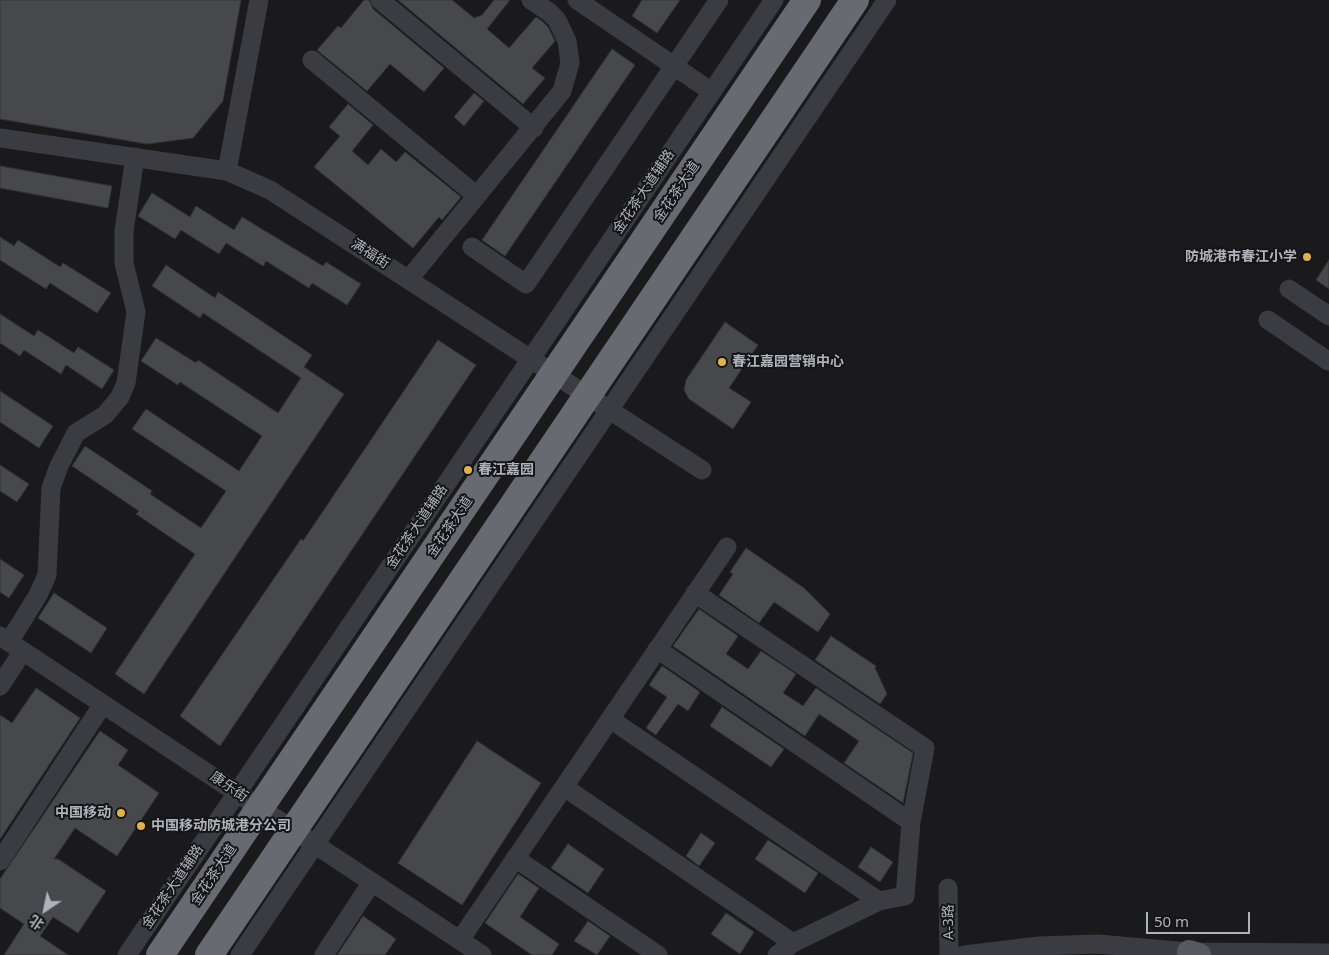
<!DOCTYPE html>
<meta charset="utf-8">
<style>
body{margin:0}
#map{position:relative;width:1329px;height:955px;overflow:hidden;background:#1a1a1c;font-family:"Noto Sans","Noto Sans SC",sans-serif}
canvas{display:block}
.north{position:absolute;left:20px;top:885px;width:50px;height:50px;-webkit-text-stroke:4px #151517;paint-order:stroke;rotate:214deg;font-size:14px;font-weight:700;line-height:20px;text-align:center;color:#aeb2ba}
.north::after{content:'';display:block;margin:auto;width:18px;height:22px;background:#aeb2ba;clip-path:polygon(50% 0,100% 100%,50% 72%,0 100%)}
.scale{position:absolute;left:1146px;top:912px;width:104px;height:22px;box-sizing:border-box;border:2px solid #aeb2ba;border-top:0;padding-left:6px;font-size:15px;line-height:18px;white-space:nowrap;color:#aeb2ba;-webkit-text-stroke:4px #151517;paint-order:stroke}
</style>
<div id="map">
<canvas width="1329" height="955"></canvas>
<div class="north">北</div>
<div class="scale">50 m</div>
</div>
<script>
const g = document.querySelector('canvas').getContext('2d');
g.lineJoin = 'round';
function fillPath(path, color) {
  g.fillStyle = color;
  g.fill(path, 'evenodd');
}
function shape(rows) {
  const path = new Path2D();
  for (const r of rows) {
    path.moveTo(r[0], r[1]);
    for (let i = 2; i < r.length; i += 2) path.lineTo(r[i], r[i + 1]);
  }
  return path;
}
function strokePath(path, color, width, dash) {
  g.strokeStyle = color;
  g.lineWidth = width;
  g.lineCap = dash ? 'butt' : 'round';
  g.setLineDash(dash || []);
  g.stroke(path);
}
function drawText(font, color, halo, rows, align = 'center') {
  g.font = font + ' "Noto Sans","Noto Sans SC",sans-serif';
  g.lineWidth = 4;
  g.setLineDash([]);
  g.textBaseline = 'middle';
  g.strokeStyle = halo;
  g.fillStyle = color;
  for (const [text, x, y, turn = 0] of rows) {
    g.save();
    g.translate(x, y);
    g.rotate((+turn || 0) * Math.PI / 180);
    g.textAlign = isNaN(turn) ? turn : align;
    if (halo) g.strokeText(text, 0, 0);
    g.fillText(text, 0, 0);
    g.restore();
  }
}
const building = shape([
 [0,0,241,0,223,101,193,138,147,144,0,119,0,0],
 [364,0,369,0,373,9,444,68,424,92,390,64,367,91,317,50,338,26,341,28,364,0],
 [398,0,452,0,474,18,482,15,494,0,510,0,487,29,509,48,536,17,542,21,548,27,555,41,532,68,545,78,523,104,398,0],
 [642,0,680,0,657,33,632,16,642,0],
 [612,49,635,65,505,256,482,240,612,49],
 [474,93,484,101,464,126,454,117,474,93],
 [348,104,373,125,352,151,368,165,381,149,396,162,405,152,461,197,442,220,439,217,413,248,314,167,340,136,329,127,348,104],
 [0,166,112,186,108,208,0,188,0,166],
 [152,193,190,217,196,206,234,230,242,217,323,266,326,262,361,284,347,305,312,283,309,288,266,261,263,266,226,243,219,254,181,230,175,239,138,216,152,193],
 [0,237,14,246,18,240,60,267,63,263,111,293,97,313,50,283,46,289,0,260,0,237],
 [1329,260,1329,289,1316,280,1329,260],
 [166,265,215,298,218,292,312,355,304,367,344,394,144,694,115,674,195,554,136,514,139,511,72,466,85,446,152,491,150,494,201,528,226,491,132,429,146,409,239,471,262,436,180,382,178,385,141,361,156,338,196,363,198,360,278,413,301,378,203,313,200,318,152,286,166,265],
 [0,314,34,336,38,330,74,353,78,347,114,370,102,389,66,365,61,374,24,350,20,356,0,343,0,314],
 [725,322,758,345,729,388,751,402,733,429,689,399,684,390,686,380,725,322],
 [438,340,476,365,220,746,180,716,301,539,303,541,438,340],
 [0,391,53,426,39,448,0,422,0,391],
 [0,465,29,484,17,502,0,491,0,465],
 [746,548,804,588,830,614,818,632,774,602,759,623,719,595,733,574,730,572,746,548],
 [0,559,24,575,9,598,0,592,0,559],
 [54,593,107,628,91,653,38,618,54,593],
 [699,609,738,636,726,654,748,669,761,651,796,674,783,693,803,706,816,688,913,753,903,803,844,763,859,741,819,714,805,736,673,646,699,609],
 [831,636,876,666,875,668,887,694,880,704,815,660,831,636],
 [662,666,700,692,688,711,678,704,656,735,646,728,667,697,649,685,662,666],
 [36,688,80,718,0,839,0,715,12,723,36,688],
 [722,707,784,749,771,767,710,726,722,707],
 [100,731,128,750,118,765,159,793,117,856,75,828,54,859,58,859,106,891,78,933,53,917,40,936,68,955,4,955,24,924,0,908,0,879,100,731],
 [477,741,541,783,462,905,398,863,477,741],
 [701,833,715,843,699,866,686,856,701,833],
 [768,840,818,873,805,893,755,859,768,840],
 [568,844,604,869,588,893,551,868,568,844],
 [871,847,893,862,880,882,858,867,871,847],
 [518,874,539,888,520,917,559,944,552,955,532,955,485,923,518,874],
 [726,913,754,932,740,954,711,934,726,913],
 [363,916,396,939,385,955,337,955,363,916],
 [588,921,610,936,597,955,574,941,588,921]
]);
const minor = shape([
 [380,0,534,128],
 [577,0,712,92],
 [312,60,477,196],
 [0,138,227,171,270,190,702,470],
 [227,171,259,0],
 [472,247,526,284,719,0],
 [409,279,562,91,570,63,567,41,557,20,549,12,531,0],
 [1289,289,1329,316],
 [1268,320,1328,361],
 [695,593,925,748,911,822,905,896,879,901,793,943,777,955],
 [0,636,482,955],
 [9,642,38,595,47,575,51,488,59,466,76,433,105,415,120,397,126,383,136,312,124,263,124,231,135,157],
 [657,649,911,822],
 [0,686,23,651],
 [610,719,879,901],
 [564,787,793,943],
 [515,858,658,955],
 [0,861,103,704],
 [948,888,949,955],
 [460,940,727,547],
 [127,955,774,0],
 [240,955,887,0],
 [324,955,372,882],
 [964,955,1039,946,1098,944,1189,952,1329,953]
]);
const major = shape([
 [1189,952,1199,955]
]);
const highway = shape([
 [160,955,807,0],
 [209,955,855,0]
]);
const markers = [
 [1307,257,5,"#e0b14e"],
 [722,362,5,"#e0b14e"],
 [468,470,5,"#e0b14e"],
 [121,813,5,"#e0b14e"],
 [141,826,5,"#e0b14e"]
];
const streetNames = [
 ["金花茶大道辅路",644,192,-56],
 ["金花茶大道",677,192,-56],
 ["满福街",370,254,33],
 ["金花茶大道辅路",417,527,-56],
 ["金花茶大道",450,527,-56],
 ["康乐街",229,787,34],
 ["金花茶大道",214,875,-56],
 ["金花茶大道辅路",173,887,-56],
 ["A-3路",949,922,-91]
];
const poiNames = [
 ["防城港市春江小学",1297,257,"right"],
 ["春江嘉园营销中心",732,362],
 ["春江嘉园",478,470],
 ["中国移动",111,813,"right"],
 ["中国移动防城港分公司",151,826]
];
fillPath(building, '#47484c');
strokePath(building, '#343438', 1);
strokePath(minor, '#3b3c41', 19);
strokePath(major, '#58595f', 24);
strokePath(highway, '#686a71', 28);
for (const [x, y, r, color] of markers) {
  const dot = new Path2D();
  dot.arc(x, y, r, 0, 2 * Math.PI);
  g.fillStyle = color;
  g.fill(dot);
  strokePath(dot, '#151517', 2);
}
drawText('14px', '#aeb2ba', '#151517', streetNames);
drawText('bold 14px', '#aeb2ba', '#151517', poiNames, 'left');
</script>
